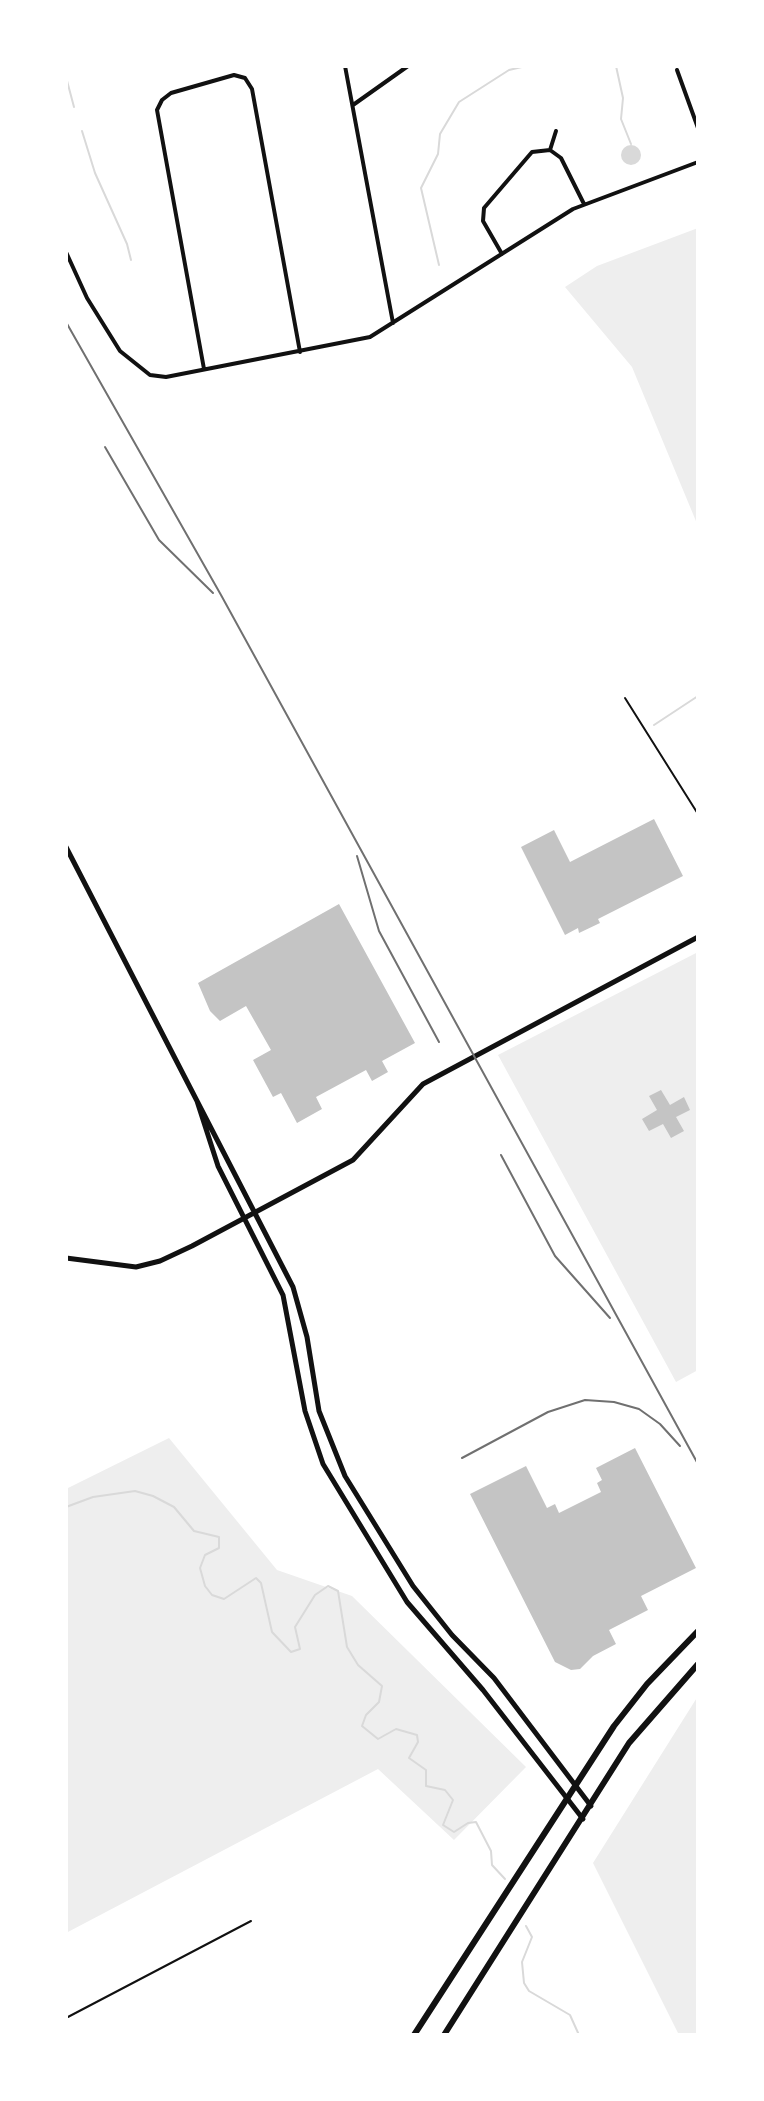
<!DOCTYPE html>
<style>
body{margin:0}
#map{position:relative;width:764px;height:2101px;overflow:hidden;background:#fff;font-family:"Varela Round",sans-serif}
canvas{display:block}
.frame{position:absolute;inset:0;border:68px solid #fff;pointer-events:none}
</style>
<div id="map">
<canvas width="764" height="2101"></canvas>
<div class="frame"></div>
</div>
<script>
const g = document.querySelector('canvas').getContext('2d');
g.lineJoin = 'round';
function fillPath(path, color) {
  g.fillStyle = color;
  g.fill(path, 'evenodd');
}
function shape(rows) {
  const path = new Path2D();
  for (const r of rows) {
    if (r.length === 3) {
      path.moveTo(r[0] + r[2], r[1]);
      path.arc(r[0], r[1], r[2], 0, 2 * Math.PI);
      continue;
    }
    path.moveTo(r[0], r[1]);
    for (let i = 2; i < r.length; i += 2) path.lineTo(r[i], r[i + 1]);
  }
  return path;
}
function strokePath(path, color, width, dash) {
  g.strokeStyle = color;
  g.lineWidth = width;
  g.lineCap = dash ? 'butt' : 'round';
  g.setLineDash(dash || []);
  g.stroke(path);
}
const green = shape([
 [698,228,698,526,632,367,565,287,597,266],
 [698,952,698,1370,676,1382,498,1055],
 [169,1438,277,1570,352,1596,526,1767,454,1840,378,1769,66,1933,66,1489],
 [698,1696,698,2035,679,2035,593,1863]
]);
const water = shape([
 [631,155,10]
]);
const stream = shape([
 [616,66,623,98,621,119,631,144],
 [66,77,74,107],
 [82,131,95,173,127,244,131,260],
 [439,265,421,188,438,154,440,134,459,102,509,70,526,66],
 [654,725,698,696],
 [66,1507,93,1497,135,1491,153,1496,174,1507,194,1531,219,1537,219,1548,205,1555,200,1568,205,1586,212,1595,224,1599,256,1578,261,1583,272,1632,291,1652,300,1649,295,1627,315,1595,328,1586,338,1591,347,1647,358,1665,382,1686,379,1702,366,1715,362,1726,378,1739,396,1729,417,1735,418,1742,409,1758,426,1770,426,1786,445,1790,453,1800,443,1825,454,1832,468,1823,476,1822,491,1851,492,1865,505,1879],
 [526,1926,532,1937,522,1962,524,1983,529,1991,570,2015,579,2035]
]);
const building = shape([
 [654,819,683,876,598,919,600,923,579,933,578,928,565,935,521,847,554,830,570,862],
 [339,904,415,1043,382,1061,388,1072,372,1081,366,1070,316,1097,322,1109,297,1123,281,1093,273,1097,253,1060,271,1050,246,1006,220,1021,210,1011,198,983],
 [661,1090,670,1105,684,1097,690,1110,676,1117,684,1131,671,1138,663,1124,649,1131,642,1119,657,1110,649,1096],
 [635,1448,696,1568,641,1596,648,1610,609,1630,616,1644,593,1656,580,1669,571,1670,555,1662,470,1494,526,1466,547,1508,555,1504,559,1513,601,1492,597,1483,602,1480,596,1468]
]);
const service = shape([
 [625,698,698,814],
 [66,2018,251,1921]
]);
const minor = shape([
 [345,66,393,323],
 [677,70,698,128],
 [353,105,408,66],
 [550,150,556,131],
 [66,252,87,298,120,351,150,375,166,377,370,337,573,209,698,162],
 [502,254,483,221,484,208,532,152,550,150,561,158,584,204],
 [204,369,157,110,162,100,171,93,234,75,245,78,252,89,300,352]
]);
const tertiary = shape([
 [66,847,293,1287,307,1337,319,1411,345,1476,413,1586,452,1635,494,1678,591,1806],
 [197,1101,218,1166,283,1295,305,1411,323,1464,407,1602,483,1690,583,1819],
 [66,1258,136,1267,160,1261,192,1246,353,1160,423,1084,698,937]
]);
const primary = shape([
 [414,2035,614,1726,647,1684,698,1631],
 [444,2035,629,1743,698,1664]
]);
const rail = shape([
 [66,322,221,595,698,1464],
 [105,447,159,540,213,593],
 [357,856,379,931,439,1042],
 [501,1155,555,1256,610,1318],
 [462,1458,548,1412,585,1400,614,1402,639,1409,660,1424,680,1446]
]);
fillPath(green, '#eee');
fillPath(water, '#d9d9d9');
strokePath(stream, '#d9d9d9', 2);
fillPath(building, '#c4c4c4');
strokePath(service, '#111', 2);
strokePath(minor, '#111', 4);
strokePath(tertiary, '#111', 5);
strokePath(primary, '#111', 6);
strokePath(rail, '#707070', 2);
</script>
